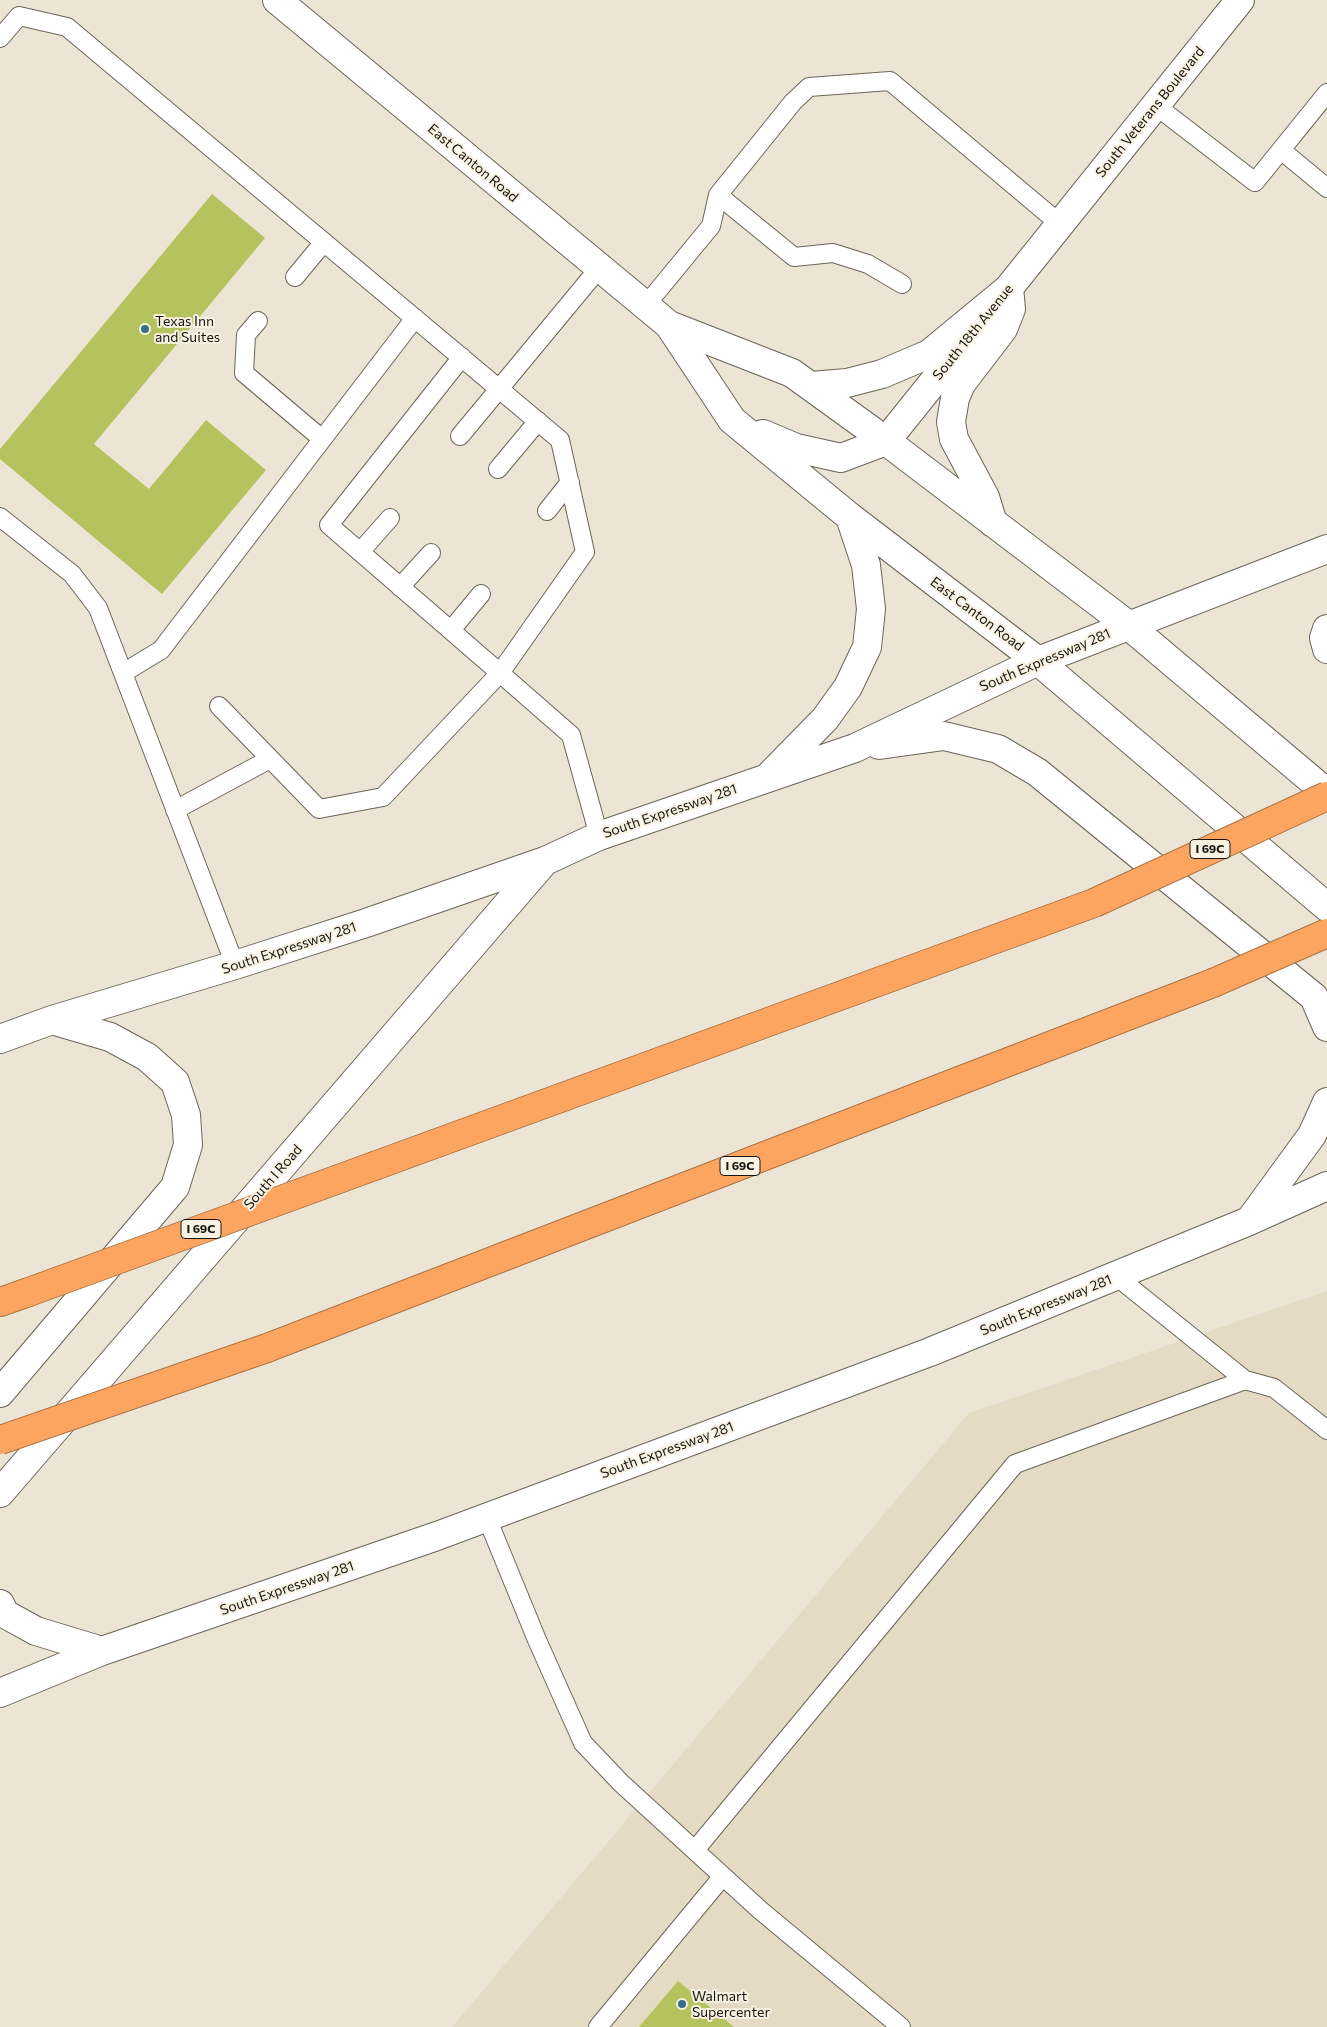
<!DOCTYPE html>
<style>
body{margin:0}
canvas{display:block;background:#ece5d6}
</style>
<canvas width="1327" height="2027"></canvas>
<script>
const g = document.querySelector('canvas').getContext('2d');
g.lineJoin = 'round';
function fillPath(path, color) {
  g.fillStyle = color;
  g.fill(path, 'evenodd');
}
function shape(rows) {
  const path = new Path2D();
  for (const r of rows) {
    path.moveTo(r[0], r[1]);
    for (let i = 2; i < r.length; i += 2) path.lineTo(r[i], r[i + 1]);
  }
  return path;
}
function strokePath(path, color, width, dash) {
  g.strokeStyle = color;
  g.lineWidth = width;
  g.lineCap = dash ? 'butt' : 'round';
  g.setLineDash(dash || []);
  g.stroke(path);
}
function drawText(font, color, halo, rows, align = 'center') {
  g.font = font + ' Commissioner,sans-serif';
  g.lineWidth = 4;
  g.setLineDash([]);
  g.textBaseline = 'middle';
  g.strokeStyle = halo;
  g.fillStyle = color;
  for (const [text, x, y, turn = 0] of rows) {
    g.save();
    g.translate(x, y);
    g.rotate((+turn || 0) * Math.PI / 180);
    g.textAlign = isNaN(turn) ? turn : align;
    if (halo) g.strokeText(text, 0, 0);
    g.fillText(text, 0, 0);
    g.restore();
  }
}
const built = shape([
 [1327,1291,1327,2027,452,2027,969,1413]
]);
const building = shape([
 [212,194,265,238,94,444,149,489,206,420,266,470,162,594,0,459,0,449],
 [678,1981,734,2027,639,2027]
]);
const service = shape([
 [0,38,19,16,67,27,560,440,585,552,500,673,571,735,599,836],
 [1155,105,1255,182,1327,93],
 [1281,150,1327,188],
 [718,195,794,257,833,253,868,264,902,284],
 [295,277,324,242],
 [646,305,711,226,718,195,793,102,809,87,890,81,1060,224],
 [258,321,246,335,244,373,322,439],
 [460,436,600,267],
 [498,469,538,421],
 [547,511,570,482],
 [0,517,72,574,98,608,235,965],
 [360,552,390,518],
 [400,587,431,553],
 [451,630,481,594],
 [123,673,161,650,415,318],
 [219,706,319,809,383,797,500,673,329,525,462,357],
 [175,810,270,759],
 [1116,1276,1245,1380,1274,1388,1327,1430],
 [487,1518,537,1640,583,1743,621,1783,760,1910,901,2027],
 [695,1850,1015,1464,1245,1380],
 [598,2027,723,1876]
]);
const tertiary = shape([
 [886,441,1240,0]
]);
const secondary = shape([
 [277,0,669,325,732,420,850,517,1038,661,1327,907],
 [669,325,792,373,886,441,1128,625,1327,793],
 [811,386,847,383,882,374,929,354,1009,288],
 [763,434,796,448,841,458,886,441],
 [993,523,985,497,954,439,951,422,955,398,961,384,1003,329,1011,309,1009,288],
 [1327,629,1324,638,1327,649],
 [879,745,944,736,998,749,1037,772,1314,997,1327,1027],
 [771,774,825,719,848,687,867,647,871,609,866,565,850,517],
 [0,1039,52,1020,235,965,366,923,545,861,599,836,855,748,1038,661,1327,549],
 [1250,1220,1312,1135,1327,1102],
 [0,1393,175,1187,188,1145,186,1115,175,1082,147,1057,110,1037,52,1020],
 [0,1493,544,862],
 [0,1604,5,1614,36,1631,102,1651],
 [0,1693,102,1651,437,1536,930,1352,1249,1221,1327,1186]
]);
const motorway = shape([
 [377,1165,1094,903],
 [0,1302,26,1293],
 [267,1348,1213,983]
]);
const motorwayBridge = shape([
 [1094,903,1327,796],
 [1213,983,1327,933],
 [26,1293,377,1165],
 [0,1440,267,1348]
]);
const markers = [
 [145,329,5,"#376d89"],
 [682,2004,5,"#376d89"]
];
const shields = [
 [1210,849,40],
 [740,1166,40],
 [201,1229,40]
];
const shieldNames = [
 ["I 69C",1210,849],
 ["I 69C",740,1166],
 ["I 69C",201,1229]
];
const streetNames = [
 ["South Veterans Boulevard",1150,112,-51],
 ["East Canton Road",473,163,40],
 ["South 18th Avenue",973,332,-51],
 ["East Canton Road",977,614,37],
 ["South Expressway 281",1045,660,-23],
 ["South Expressway 281",670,811,-19],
 ["South Expressway 281",289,948,-18],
 ["South I Road",273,1177,-49],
 ["South Expressway 281",1046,1305,-22],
 ["South Expressway 281",667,1450,-20],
 ["South Expressway 281",287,1588,-19]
];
const poiNames = [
 ["Texas Inn",155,321],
 ["and Suites",155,337],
 ["Walmart",692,1996],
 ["Supercenter",692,2012]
];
fillPath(built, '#e5dbc5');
fillPath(building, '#b4c35e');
strokePath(service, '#6b6558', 20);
strokePath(tertiary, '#6b6558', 30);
strokePath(secondary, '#6b6558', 30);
strokePath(motorway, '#ac7344', 30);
strokePath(service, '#fff', 18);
strokePath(tertiary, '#fff', 28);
strokePath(secondary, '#fff', 28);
strokePath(motorway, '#fca560', 28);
strokePath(motorwayBridge, '#ac7344', 30, []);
strokePath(motorwayBridge, '#fca560', 28);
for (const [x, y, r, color] of markers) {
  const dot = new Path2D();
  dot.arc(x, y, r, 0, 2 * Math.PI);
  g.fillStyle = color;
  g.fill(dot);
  strokePath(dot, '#f9f2e3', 2);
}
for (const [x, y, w] of shields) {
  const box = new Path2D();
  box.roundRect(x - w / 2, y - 9.5, w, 19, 4);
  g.fillStyle = '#f9f2e3';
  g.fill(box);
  strokePath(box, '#181510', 1);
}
drawText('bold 12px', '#181510', null, shieldNames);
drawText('14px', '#181510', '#f9f2e3', streetNames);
drawText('14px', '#181510', '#f9f2e3', poiNames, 'left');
</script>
